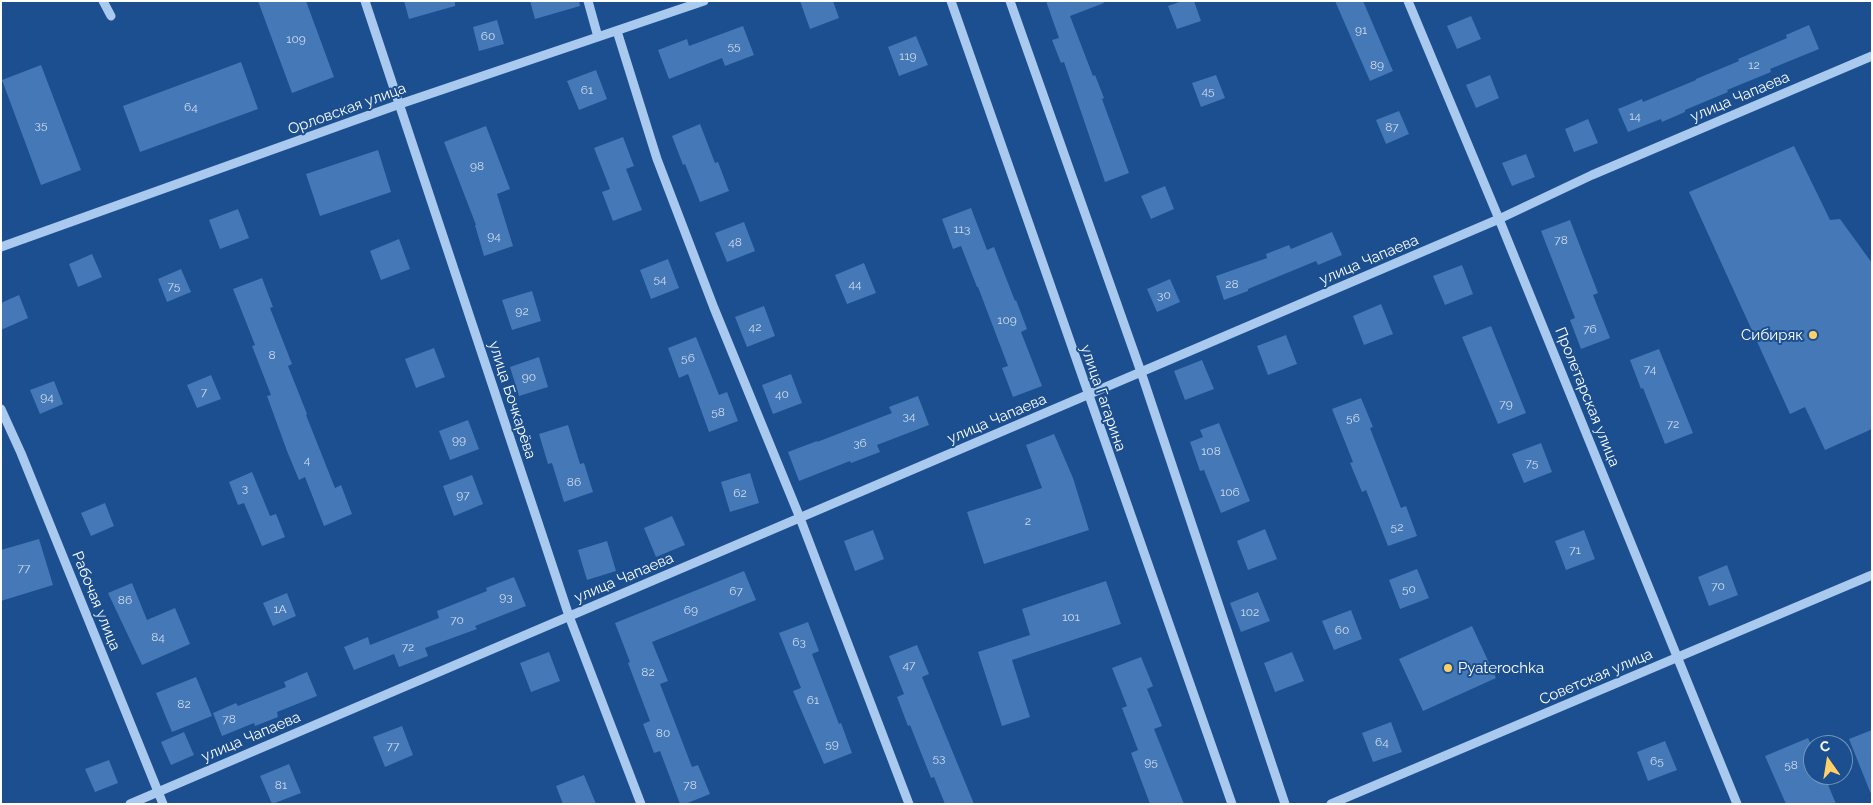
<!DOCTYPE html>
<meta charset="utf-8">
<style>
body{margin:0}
#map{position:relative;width:1873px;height:805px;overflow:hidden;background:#1b4f8f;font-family:Raleway,sans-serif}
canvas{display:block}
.frame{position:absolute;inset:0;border:2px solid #fff;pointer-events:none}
.north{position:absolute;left:1803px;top:735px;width:50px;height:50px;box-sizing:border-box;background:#1b4f8f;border:1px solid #7695bc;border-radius:50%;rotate:347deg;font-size:14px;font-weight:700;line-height:20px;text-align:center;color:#fff}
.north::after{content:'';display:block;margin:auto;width:18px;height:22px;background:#ffd166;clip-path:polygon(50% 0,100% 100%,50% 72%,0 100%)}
</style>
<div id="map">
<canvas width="1873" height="805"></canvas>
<div class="frame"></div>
<div class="north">С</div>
</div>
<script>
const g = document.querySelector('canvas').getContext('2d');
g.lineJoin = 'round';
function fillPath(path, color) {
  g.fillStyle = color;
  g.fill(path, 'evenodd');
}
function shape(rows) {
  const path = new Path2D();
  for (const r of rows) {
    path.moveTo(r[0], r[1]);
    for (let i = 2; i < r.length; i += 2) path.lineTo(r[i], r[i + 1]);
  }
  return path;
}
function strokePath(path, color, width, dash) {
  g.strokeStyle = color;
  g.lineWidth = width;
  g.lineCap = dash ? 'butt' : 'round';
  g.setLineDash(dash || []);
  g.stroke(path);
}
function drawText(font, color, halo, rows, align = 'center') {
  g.font = font + ' Raleway,sans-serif';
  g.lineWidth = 4;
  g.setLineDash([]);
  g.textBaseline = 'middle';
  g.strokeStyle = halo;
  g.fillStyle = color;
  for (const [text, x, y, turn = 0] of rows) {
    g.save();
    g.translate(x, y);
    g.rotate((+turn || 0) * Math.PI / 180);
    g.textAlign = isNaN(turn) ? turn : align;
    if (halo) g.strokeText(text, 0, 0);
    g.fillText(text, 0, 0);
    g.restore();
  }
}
const building = shape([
 [258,1,306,1,334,77,292,93],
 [404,1,455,1,455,6,409,19],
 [530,1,579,1,580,6,535,19],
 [800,1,833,1,839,18,810,29],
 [1046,1,1103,1,1104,3,1070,16,1093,76,1095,75,1104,98,1102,99,1129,173,1105,182,1064,62,1061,63,1052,40,1059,38],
 [1182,1,1194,1,1201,21,1177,29,1168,6],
 [1335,1,1363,1,1393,71,1370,81],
 [1471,16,1481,39,1457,49,1447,26],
 [497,20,504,44,479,51,473,27],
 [1809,25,1819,49,1770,69,1771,72,1727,90,1728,92,1685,110,1685,112,1662,122,1661,119,1628,132,1618,109,1642,99,1643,102,1696,80,1696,79,1739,61,1738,59,1787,38,1786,35],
 [743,26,754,55,725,66,722,58,669,79,658,50,687,39,689,46],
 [916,36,928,65,899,76,888,47],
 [241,62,258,109,140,152,123,106],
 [41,65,81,170,41,185,2,80],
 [596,70,607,99,579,110,567,81],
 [1216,75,1225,98,1201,107,1192,83],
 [1490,75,1499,98,1476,108,1466,85],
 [1399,111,1409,134,1386,144,1376,120],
 [1588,119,1598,143,1574,152,1565,129],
 [700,124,715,163,718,162,729,191,700,202,685,164,683,165,672,136],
 [486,126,510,189,497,194,513,246,484,256,475,225,476,225,444,142],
 [623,137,634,166,626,169,642,210,613,221,602,192,610,189,594,148],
 [1794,146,1830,220,1840,219,1872,263,1872,429,1825,450,1805,407,1790,414,1689,192],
 [378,150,391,192,320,216,306,174],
 [1526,154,1535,177,1512,186,1502,163],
 [1165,186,1174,209,1151,219,1141,196],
 [971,208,987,250,994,247,1015,301,1016,300,1027,329,1021,332,1042,386,1013,397,1002,368,1008,366,978,287,977,287,961,246,953,249,942,219],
 [238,209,249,238,220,249,209,220],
 [1570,220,1598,293,1593,295,1610,338,1581,349,1570,320,1575,318,1541,231],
 [744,222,755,251,727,262,715,233],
 [1332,232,1342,255,1318,265,1316,261,1248,289,1248,291,1224,300,1216,276,1267,258,1266,254,1289,245,1291,249],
 [399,239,410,269,381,280,370,251],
 [92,254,102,277,78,287,69,264],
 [668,259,679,288,651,299,640,270],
 [864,263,876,293,847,304,835,275],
 [1462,265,1473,294,1445,305,1433,276],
 [181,269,191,292,167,302,158,279],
 [262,278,273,307,270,308,292,364,288,366,307,414,306,415,335,488,341,485,352,514,324,526,305,477,299,480,287,451,267,396,271,395,252,346,255,345,233,289],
 [1170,279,1180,302,1157,312,1147,289],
 [532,291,541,321,512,330,502,300],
 [19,295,28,318,1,330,1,303],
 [1381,304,1393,334,1364,345,1353,316],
 [764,306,775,336,747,347,735,317],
 [1491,326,1526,413,1498,424,1462,337],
 [1286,335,1297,364,1268,375,1257,346],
 [696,337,719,395,727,392,738,421,709,432,688,374,679,378,668,348],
 [434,348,445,377,416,388,405,359],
 [1659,349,1693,433,1665,444,1643,388,1641,389,1630,360],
 [539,357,548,387,519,396,510,367],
 [1202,360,1214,389,1185,400,1174,371],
 [791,374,802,403,773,414,762,385],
 [211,375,221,399,197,408,187,385],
 [54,381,63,404,40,414,30,390],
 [918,396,929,425,877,445,880,452,851,463,850,461,799,481,788,452,817,441,817,442,892,413,889,407],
 [1361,398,1373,427,1370,428,1401,508,1406,506,1417,536,1388,546,1366,490,1362,492,1350,463,1353,462,1332,409],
 [468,420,479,449,450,460,439,431],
 [1219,423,1250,501,1221,513,1204,470,1200,471,1190,442,1203,437,1200,430],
 [568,425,580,464,584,463,593,492,564,502,552,463,548,464,539,434],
 [1054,434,1073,478,1089,530,984,564,967,512,1042,488,1026,445],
 [1541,443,1552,472,1524,483,1512,454],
 [252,472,270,516,276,514,285,537,262,546,244,503,238,505,229,482],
 [750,473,759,503,730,512,721,482],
 [472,475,483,504,454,516,443,486],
 [105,503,114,526,91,536,81,513],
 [672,516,685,545,656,557,644,528],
 [1265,529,1277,559,1248,570,1237,541],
 [873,530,884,559,855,571,844,541],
 [1584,530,1595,559,1566,570,1555,541],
 [39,539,53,585,1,601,1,550],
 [607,541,616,571,587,580,578,550],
 [1727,565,1738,595,1709,606,1698,577],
 [1417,569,1429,598,1400,609,1389,580],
 [744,571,756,600,652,642,668,681,660,684,692,767,698,765,710,794,685,804,680,804,660,751,654,753,643,724,650,721,628,663,630,662,615,623],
 [514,577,526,606,475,626,477,629,425,648,428,656,399,667,394,654,354,670,344,647,368,637,370,645,439,618,437,611,487,591,486,588],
 [1106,581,1121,624,1012,660,1030,717,1002,726,978,652,1030,635,1022,609],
 [132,583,147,620,175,608,190,644,142,665,108,593],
 [1258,592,1270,621,1241,632,1230,603],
 [287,593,296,616,273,626,263,603],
 [1351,610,1362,639,1334,650,1322,621],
 [808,622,819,651,812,654,839,724,841,723,852,753,824,764,793,691,801,688,779,633],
 [1472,626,1496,678,1423,711,1399,659],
 [917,645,929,674,922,677,974,804,945,804,934,777,931,778,910,725,908,726,897,697,904,694,889,656],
 [549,652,560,681,531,692,520,663],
 [1292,652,1304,681,1275,692,1264,663],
 [1141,657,1153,686,1147,689,1162,726,1154,729,1184,804,1150,804,1131,753,1138,750,1122,708,1127,706,1112,668],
 [307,672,317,696,277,712,278,717,255,726,254,723,222,736,213,713,236,703,238,706,286,687,284,682],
 [196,677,212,716,172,732,156,693],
 [1391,722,1402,752,1373,762,1362,733],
 [402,726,413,755,385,767,373,737],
 [1872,730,1872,794,1871,794,1849,739],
 [184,732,194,755,171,765,161,742],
 [1808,738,1813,749,1813,775,1824,775,1836,804,1786,804,1765,756],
 [1665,741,1677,770,1648,781,1637,752],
 [109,760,118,783,95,792,85,769],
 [289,764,301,793,272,804,260,776],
 [584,775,596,804,563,804,556,786]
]);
const minor = shape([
 [103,1,111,16],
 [365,1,569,616,641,804],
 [588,1,598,37],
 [951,1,1232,804],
 [1010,1,1141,372,1285,804],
 [1408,1,1499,219,1737,804],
 [617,31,657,159,714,308,800,518,909,804],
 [1,247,400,104,704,1],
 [1,409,21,453,163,804],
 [130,804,1499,219,1592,175,1872,56],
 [1331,804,1872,575]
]);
const markers = [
 [1813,335,5,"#ffd166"],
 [1448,668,5,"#ffd166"]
];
const numberNames = [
 ["91",1361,30],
 ["60",488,36],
 ["109",296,39],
 ["55",734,46],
 ["119",908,56],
 ["89",1377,65],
 ["12",1754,65],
 ["61",587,90],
 ["45",1208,91],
 ["64",191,107],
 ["14",1635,116],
 ["35",41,125],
 ["87",1392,127],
 ["98",477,166],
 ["113",962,229],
 ["94",494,236],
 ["78",1561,240],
 ["48",735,242],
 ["54",660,279],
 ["44",855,284],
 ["28",1232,284],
 ["75",174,286],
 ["30",1164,295],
 ["92",522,311],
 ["109",1007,320],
 ["42",755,327],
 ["76",1590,329],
 ["8",272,355],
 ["56",688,358],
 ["74",1650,369],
 ["90",529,377],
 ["7",204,392],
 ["40",782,394],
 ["94",47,397],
 ["79",1506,404],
 ["58",718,412],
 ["34",909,416],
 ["56",1353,418],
 ["72",1673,424],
 ["99",459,440],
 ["36",860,443],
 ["108",1211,451],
 ["4",307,460],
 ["75",1532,463],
 ["86",574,482],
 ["3",245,488],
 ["106",1230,492],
 ["62",740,493],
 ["97",463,495],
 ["2",1028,521],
 ["52",1397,527],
 ["71",1575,550],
 ["77",24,568],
 ["70",1718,586],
 ["50",1409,589],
 ["67",736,591],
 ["93",506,597],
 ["86",125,600],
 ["1А",280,609],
 ["69",691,610],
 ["102",1250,612],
 ["101",1071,617],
 ["70",457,620],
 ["60",1342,630],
 ["84",158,637],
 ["63",799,642],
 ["72",408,647],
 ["47",909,665],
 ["82",648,672],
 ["61",813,700],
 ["82",184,704],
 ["78",229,719],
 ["80",663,733],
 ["64",1382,742],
 ["59",832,744],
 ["77",393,746],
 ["53",939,758],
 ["65",1657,761],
 ["95",1151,762],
 ["58",1791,765],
 ["81",281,785],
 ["78",690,785]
];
const streetNames = [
 ["улица Чапаева",1740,97,-23],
 ["Орловская улица",347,109,-20],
 ["улица Чапаева",1369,260,-23],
 ["Пролетарская улица",1587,397,68],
 ["улица Гагарина",1103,398,71],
 ["улица Бочкарёва",512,400,72],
 ["улица Чапаева",997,419,-23],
 ["улица Чапаева",624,578,-23],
 ["Рабочая улица",96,601,68],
 ["Советская улица",1596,677,-23],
 ["улица Чапаева",251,737,-23]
];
const poiNames = [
 ["Сибиряк",1803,335],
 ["Pyaterochka",1458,668,"left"]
];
fillPath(building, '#4478b7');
strokePath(minor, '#a9c9ee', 9);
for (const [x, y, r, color] of markers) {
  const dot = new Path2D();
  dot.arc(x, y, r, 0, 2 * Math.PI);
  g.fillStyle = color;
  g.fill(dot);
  strokePath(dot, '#1b4f8f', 2);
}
drawText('12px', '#d0dded', null, numberNames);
drawText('15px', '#fff', '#1b4f8f', streetNames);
drawText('15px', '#fff', '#1b4f8f', poiNames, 'right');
</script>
